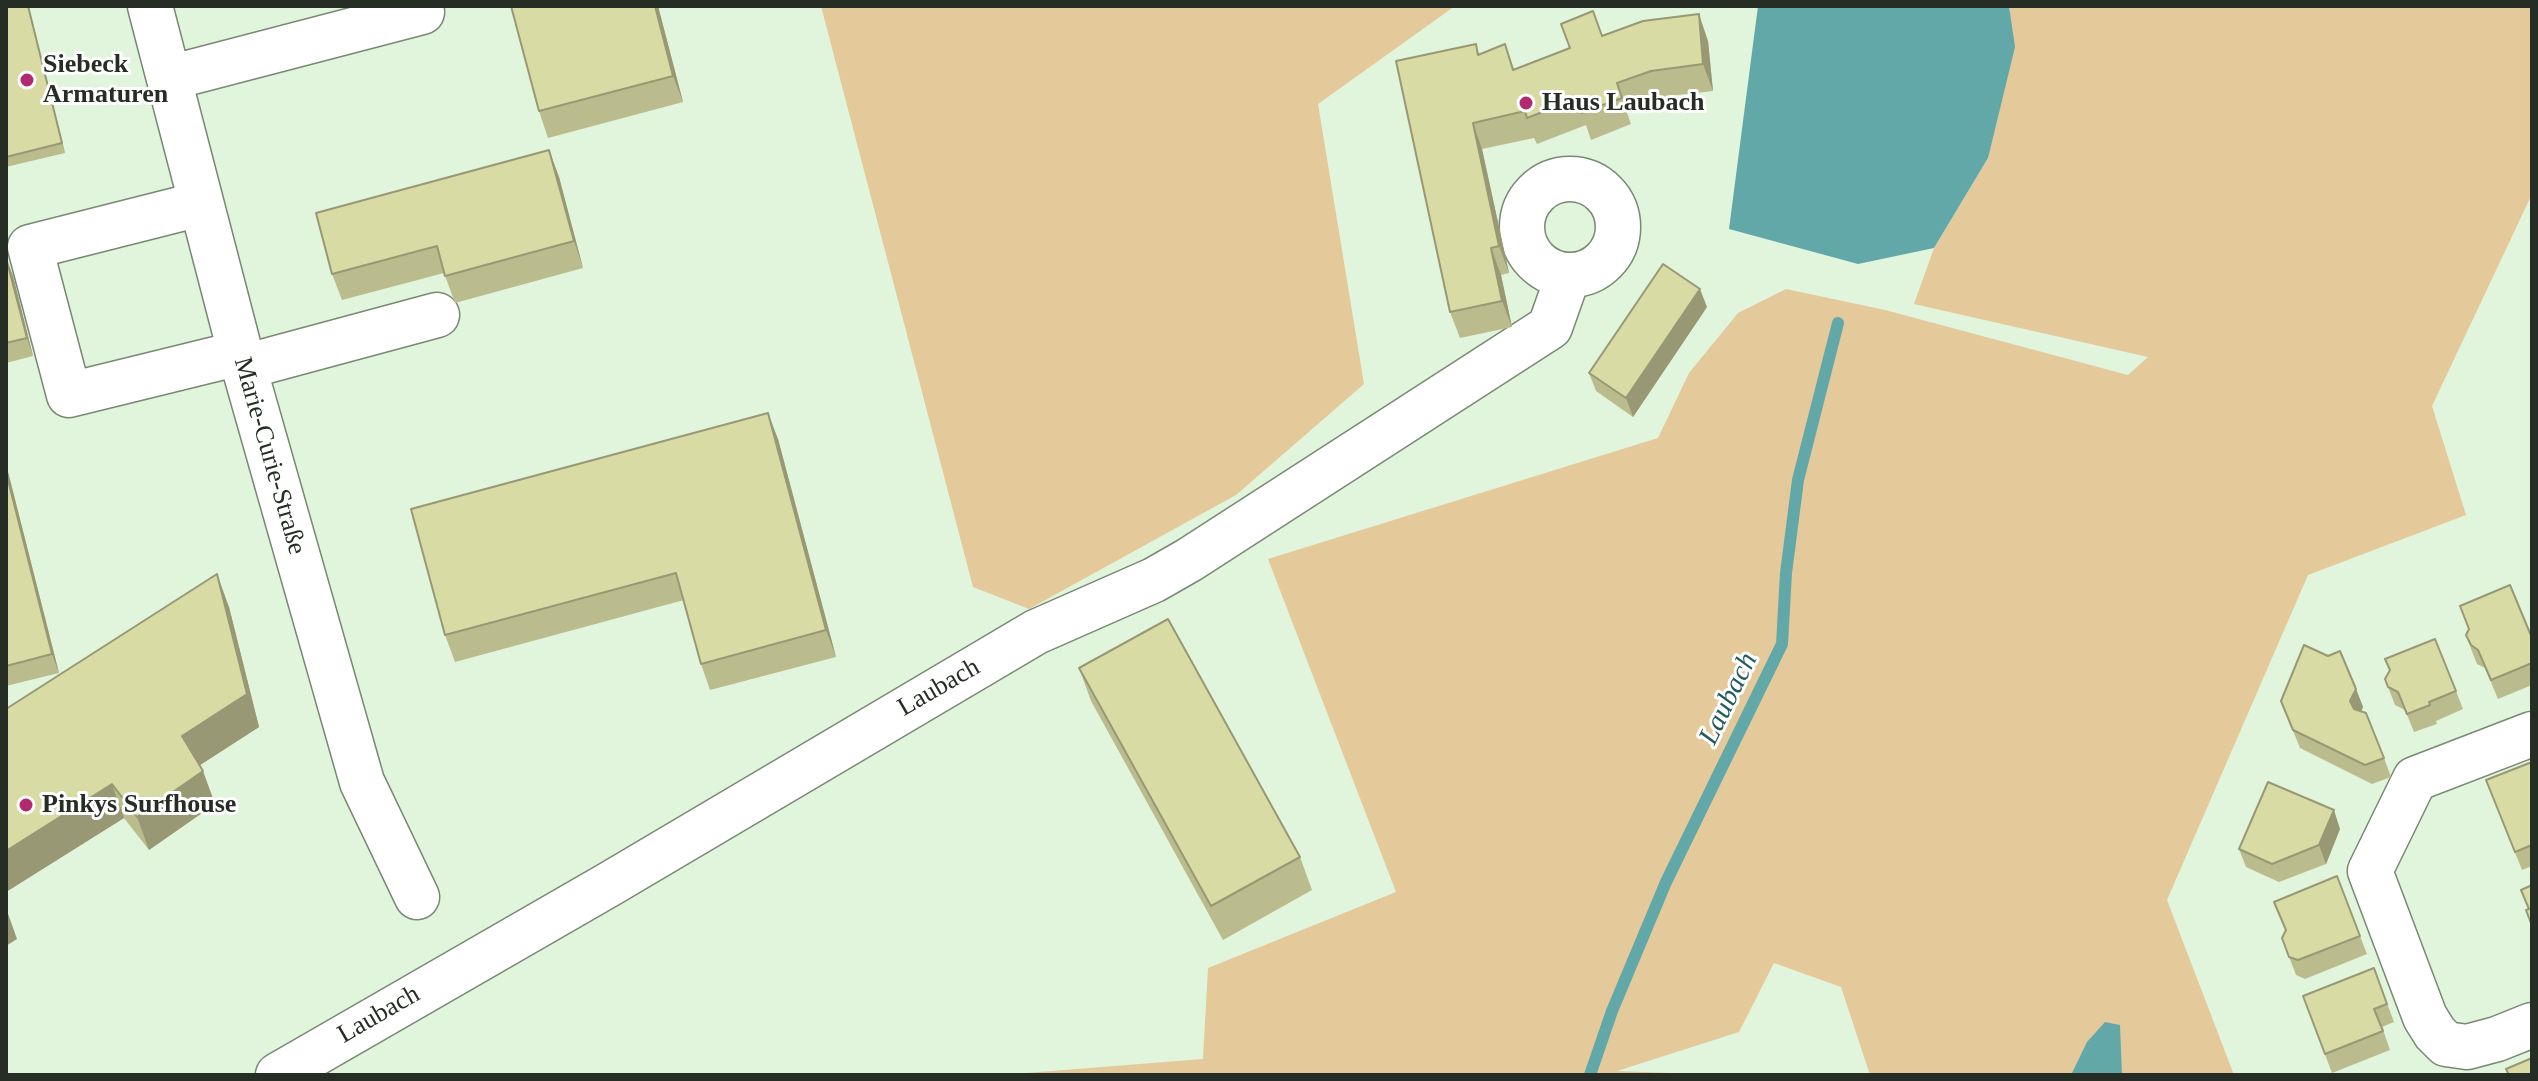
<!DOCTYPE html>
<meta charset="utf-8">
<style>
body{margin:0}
#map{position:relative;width:2538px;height:1081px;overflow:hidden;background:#e1f4dc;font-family:Georgia,serif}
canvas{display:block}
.frame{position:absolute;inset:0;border:8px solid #252d24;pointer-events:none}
</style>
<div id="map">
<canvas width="2538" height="1081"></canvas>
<div class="frame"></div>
</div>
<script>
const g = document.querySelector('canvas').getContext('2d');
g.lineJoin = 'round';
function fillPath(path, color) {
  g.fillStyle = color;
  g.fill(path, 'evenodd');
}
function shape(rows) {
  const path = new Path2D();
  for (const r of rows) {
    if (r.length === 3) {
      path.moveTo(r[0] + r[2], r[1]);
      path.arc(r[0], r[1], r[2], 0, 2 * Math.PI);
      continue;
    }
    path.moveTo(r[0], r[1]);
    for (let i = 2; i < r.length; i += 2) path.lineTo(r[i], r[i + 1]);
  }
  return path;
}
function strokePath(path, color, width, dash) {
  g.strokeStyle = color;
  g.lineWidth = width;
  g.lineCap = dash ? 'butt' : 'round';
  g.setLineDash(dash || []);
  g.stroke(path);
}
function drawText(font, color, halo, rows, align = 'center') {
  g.font = font + ' Georgia,serif';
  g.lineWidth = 6;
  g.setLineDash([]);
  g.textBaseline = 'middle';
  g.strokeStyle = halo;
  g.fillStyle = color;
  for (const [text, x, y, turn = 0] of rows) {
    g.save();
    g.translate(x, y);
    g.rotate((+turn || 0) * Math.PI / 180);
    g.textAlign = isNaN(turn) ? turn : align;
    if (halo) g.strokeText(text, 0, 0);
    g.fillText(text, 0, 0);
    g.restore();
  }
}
const green = shape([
 [821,6,1455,6,1318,104,1364,384,1236,495,1029,609,973,587],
 [2009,6,2532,6,2532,194,2432,406,2466,515,2308,575,2167,900,2234,1075,1870,1075,1841,987,1774,963,1739,1032,1617,1071,1723,1075,1001,1075,1203,1059,1208,968,1396,892,1268,559,1658,438,1689,373,1738,313,1786,289,1885,310,2128,375,2148,357,1914,304,1934,248,1988,158,2010,9]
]);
const water = shape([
 [1758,6,2009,6,2015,47,1988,158,1934,248,1858,264,1729,229],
 [2105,1022,2120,1025,2122,1075,2071,1075,2087,1042]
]);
const stream = shape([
 [1590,1075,1612,1011,1666,882,1782,644,1786,573,1798,480,1838,323]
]);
const minor = shape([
 [150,6,244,367,362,782,417,897],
 [169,78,422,12],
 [1570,227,48],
 [200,204,30,247,69,395,240,353],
 [244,367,437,315],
 [2532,734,2415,779,2370,871,2425,1017,2435,1033,2446,1044,2467,1047,2497,1039,2532,1025],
 [278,1075,608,885,1036,632,1154,580,1189,560,1550,327,1568,276]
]);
const wall = shape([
 [6,6,38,6,29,8,65,153,6,167],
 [511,6,658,6,683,102,548,138,539,111],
 [1602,36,1708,41,1713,91,1660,97,1626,110,1631,124,1591,140,1586,125,1537,144,1534,138,1482,149,1509,273,1501,275,1512,327,1460,338,1450,312,1476,44,1479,54,1505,44,1514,69],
 [549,150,559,177,583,268,455,303,444,273,342,300,332,274],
 [6,258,13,276,33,356,6,363],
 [1707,307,1633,417,1596,391,1589,373],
 [778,439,836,657,710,690,701,664,684,600,455,662,445,635],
 [6,464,59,673,6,686],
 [2460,606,2532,638,2532,685,2498,699,2485,668,2477,664,2473,654,2466,635,2469,629],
 [229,607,259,727,200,765,215,804,149,850,124,818,6,892],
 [1079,668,1300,857,1312,890,1223,940,1091,701],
 [2385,679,2456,691,2463,709,2436,721,2437,724,2414,732,2405,710,2395,705],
 [2356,689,2363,707,2361,712,2384,758,2391,777,2372,784,2300,748,2281,701],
 [2532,762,2532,866,2522,870,2486,780],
 [2340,829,2326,864,2279,882,2246,867,2239,849],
 [2360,936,2367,954,2305,979,2296,975,2282,938],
 [2374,968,2394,1022,2382,1027,2390,1050,2332,1073,2303,996]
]);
const shadedWall = shape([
 [28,6,29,8,65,153,62,143],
 [655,6,658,6,683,102,673,76],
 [1699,14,1708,41,1713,91,1703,64],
 [1473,123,1482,149,1509,273,1499,246],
 [549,150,559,177,583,268,574,241],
 [1491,248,1501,275,1512,327,1502,301],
 [6,258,13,276,33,356,27,338],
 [1700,289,1707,307,1633,417,1626,398],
 [768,413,778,439,836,657,826,630],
 [6,464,59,673,52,654,6,472],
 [217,574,229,607,259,727,194,769,182,736],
 [2356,689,2363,707,2357,720,2350,701],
 [203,771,215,804,149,850,137,817],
 [112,784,124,818,6,892,6,851],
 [2334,810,2340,829,2326,864,2319,845],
 [6,908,17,939,6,946]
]);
const building = shape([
 [6,6,28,6,62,143,6,157,6,6],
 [511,6,655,6,673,76,539,111,511,6],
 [1593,11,1602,36,1643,21,1699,14,1703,64,1651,71,1617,83,1622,98,1581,113,1576,99,1527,118,1525,111,1473,123,1499,246,1491,248,1502,301,1450,312,1396,61,1476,44,1478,55,1505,44,1513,70,1570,48,1561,24,1593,11],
 [549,150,574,241,445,276,437,246,332,274,316,213,549,150],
 [6,258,27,338,6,343,6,258],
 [1663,264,1700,289,1626,398,1589,373,1663,264],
 [768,413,826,630,701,664,676,573,445,635,411,509,768,413],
 [6,472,52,654,6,666,6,472],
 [217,574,247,694,182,736,203,771,137,817,112,784,6,851,6,709,217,574],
 [2510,585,2532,638,2532,663,2491,680,2478,650,2471,645,2466,635,2469,629,2460,606,2510,585],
 [1168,619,1300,857,1211,906,1079,668,1168,619],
 [2435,639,2456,691,2429,702,2430,705,2407,714,2398,692,2388,687,2385,679,2390,670,2385,659,2435,639],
 [2304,645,2328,656,2340,651,2356,689,2350,701,2354,709,2366,713,2384,758,2365,765,2293,730,2281,701,2304,645],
 [2532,762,2532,845,2515,852,2486,780,2532,762],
 [2268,782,2334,810,2319,845,2272,864,2239,849,2268,782],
 [2337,876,2360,936,2298,960,2289,957,2282,938,2286,930,2274,902,2337,876],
 [2532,885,2532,926,2526,910,2529,909,2521,890,2532,885],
 [2374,968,2387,1004,2374,1009,2383,1031,2325,1054,2303,996,2374,968],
 [2532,1058,2532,1075,2509,1075,2506,1069,2532,1058]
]);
const markers = [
 [27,80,8,"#b12a6f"],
 [1526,103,8,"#b12a6f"],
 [26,805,8,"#b12a6f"]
];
const poiNames = [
 ["Siebeck",43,65],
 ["Armaturen",43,95],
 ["Haus Laubach",1542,103],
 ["Pinkys Surfhouse",42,805]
];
const streetNames = [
 ["Marie-Curie-Straße",269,456,74],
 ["Laubach",939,688,-30],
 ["Laubach",379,1015,-30]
];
const waterNames = [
 ["Laubach",1729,699,-64]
];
fillPath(green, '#e4c99a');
fillPath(water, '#62a8a9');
strokePath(stream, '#62a8a9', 12);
strokePath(minor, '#788973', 47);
strokePath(minor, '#fff', 44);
fillPath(wall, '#bbbc8e');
fillPath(shadedWall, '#989974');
fillPath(building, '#d9dba5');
strokePath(building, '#989974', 2);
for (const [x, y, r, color] of markers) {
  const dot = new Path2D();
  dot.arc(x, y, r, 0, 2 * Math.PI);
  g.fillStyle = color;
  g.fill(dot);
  strokePath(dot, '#fff', 3);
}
drawText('bold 26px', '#252d24', '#fff', poiNames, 'left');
drawText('26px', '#252d24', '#fff', streetNames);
drawText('italic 28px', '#205c5d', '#fff', waterNames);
</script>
